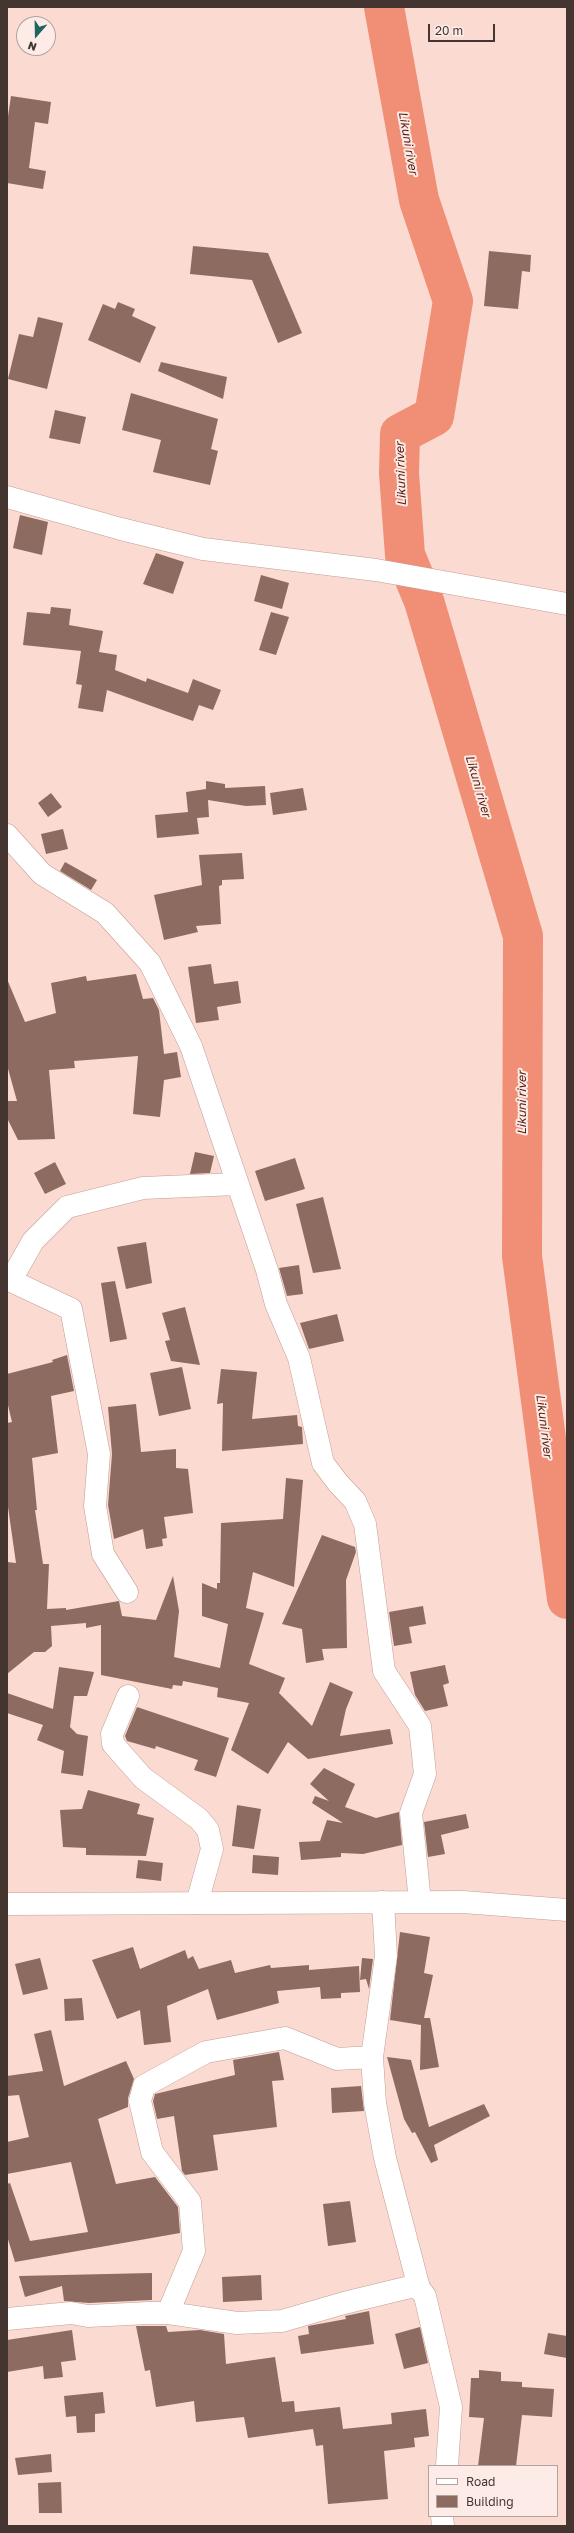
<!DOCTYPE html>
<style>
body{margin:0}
#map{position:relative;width:574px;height:2533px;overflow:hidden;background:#fadad1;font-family:"Golos Text",sans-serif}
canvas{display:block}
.frame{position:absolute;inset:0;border:8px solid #453531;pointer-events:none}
.legend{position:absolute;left:428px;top:2465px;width:130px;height:52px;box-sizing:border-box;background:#fcebe7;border:1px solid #b3a29e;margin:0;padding:5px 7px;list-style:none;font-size:12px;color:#453531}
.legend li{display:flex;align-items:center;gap:8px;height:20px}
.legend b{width:20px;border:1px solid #b3a29e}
.north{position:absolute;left:16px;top:16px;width:40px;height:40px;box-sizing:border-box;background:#fcebe7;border:1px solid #b3a29e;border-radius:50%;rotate:200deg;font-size:11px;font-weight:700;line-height:16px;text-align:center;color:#453531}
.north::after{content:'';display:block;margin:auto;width:14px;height:18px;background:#1c665f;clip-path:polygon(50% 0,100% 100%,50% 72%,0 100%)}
.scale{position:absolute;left:428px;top:24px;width:67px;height:18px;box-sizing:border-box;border:2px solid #453531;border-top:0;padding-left:5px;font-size:12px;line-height:14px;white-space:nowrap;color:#453531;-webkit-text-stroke:3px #fcebe7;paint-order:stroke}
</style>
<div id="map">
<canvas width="574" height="2533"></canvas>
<div class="frame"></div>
<ul class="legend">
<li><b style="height:5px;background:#fff"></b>Road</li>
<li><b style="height:11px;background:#8e6b61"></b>Building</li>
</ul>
<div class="north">N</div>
<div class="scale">20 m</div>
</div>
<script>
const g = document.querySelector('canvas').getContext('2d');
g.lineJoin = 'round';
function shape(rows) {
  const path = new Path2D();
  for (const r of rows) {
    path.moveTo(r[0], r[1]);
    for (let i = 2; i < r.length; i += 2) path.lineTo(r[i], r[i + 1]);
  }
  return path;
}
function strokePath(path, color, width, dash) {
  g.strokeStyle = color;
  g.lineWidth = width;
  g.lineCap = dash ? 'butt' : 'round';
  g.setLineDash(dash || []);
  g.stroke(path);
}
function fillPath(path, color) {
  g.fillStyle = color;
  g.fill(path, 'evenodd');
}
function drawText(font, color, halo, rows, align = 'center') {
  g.font = font + ' "Golos Text",sans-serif';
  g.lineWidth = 4;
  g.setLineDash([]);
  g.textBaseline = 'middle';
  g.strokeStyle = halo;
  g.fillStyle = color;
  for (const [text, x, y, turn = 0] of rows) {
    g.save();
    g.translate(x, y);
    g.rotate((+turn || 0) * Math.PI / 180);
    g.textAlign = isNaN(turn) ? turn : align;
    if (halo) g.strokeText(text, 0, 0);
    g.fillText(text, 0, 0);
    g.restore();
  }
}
const river = shape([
 [384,7,419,200,453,301,434,416,400,434,399,473,405,555,424,601,523,936,522,1256,567,1599]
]);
const building = shape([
 [11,96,51,102,48,124,35,122,29,168,46,171,43,189,7,183,7,123],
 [193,246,268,253,302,333,278,343,252,280,190,274],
 [489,251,531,255,530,272,522,271,518,309,484,306],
 [118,302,135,309,132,316,156,327,140,363,88,340,103,304,115,309],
 [38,317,63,323,47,389,8,379,19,334,33,337],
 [161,362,227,377,223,399,158,371],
 [131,393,218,419,211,449,218,451,210,485,153,472,161,440,122,430],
 [55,410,86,417,80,444,49,438],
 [20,515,48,522,42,555,13,548],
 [156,553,184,562,173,594,143,584],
 [261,575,289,583,282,609,254,601],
 [51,607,71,609,69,625,103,631,99,652,117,655,115,670,146,682,147,678,188,693,193,679,221,690,213,710,199,705,193,721,107,690,103,712,78,708,82,685,76,684,81,651,23,645,27,612,50,614],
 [271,612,289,617,276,655,259,650],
 [206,781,225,784,225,788,265,786,266,805,246,806,208,800,209,817,197,818,199,834,157,838,155,815,188,812,186,792,206,789],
 [303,788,307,810,273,815,270,793],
 [51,793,62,807,48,817,38,803],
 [63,829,68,849,46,854,41,834],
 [242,853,244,879,222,880,222,885,219,886,221,924,196,926,198,932,164,940,154,895,202,885,199,855],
 [65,862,97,880,91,890,60,871],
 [211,964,214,984,238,981,241,1003,217,1007,219,1020,196,1023,188,967],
 [136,974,143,999,153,998,159,1010,164,1054,177,1052,181,1077,164,1080,160,1117,133,1114,138,1056,74,1061,75,1068,49,1070,55,1139,18,1140,7,1118,7,1101,17,1101,7,1065,7,979,25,1022,56,1013,51,983,86,976,87,981],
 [195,1152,214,1156,210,1173,190,1174],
 [295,1158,305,1189,265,1201,255,1171],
 [55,1162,66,1184,45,1194,34,1173],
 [323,1197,341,1269,313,1273,296,1204],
 [146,1242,152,1283,126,1289,117,1247],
 [299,1265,303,1294,287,1296,279,1268],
 [115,1281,127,1339,110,1342,101,1283],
 [185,1307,200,1365,171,1361,165,1341,170,1340,162,1313],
 [337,1314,344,1341,309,1349,300,1323],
 [67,1355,74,1391,51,1396,58,1453,32,1458,37,1510,35,1510,43,1564,49,1564,47,1609,66,1608,66,1610,119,1601,122,1616,156,1620,173,1576,179,1611,174,1657,220,1668,228,1624,202,1616,202,1583,217,1589,217,1583,220,1583,221,1523,283,1519,286,1478,303,1480,294,1587,253,1572,246,1608,264,1613,249,1664,285,1678,279,1693,312,1726,330,1682,353,1692,346,1709,340,1736,390,1729,393,1744,308,1759,288,1742,268,1774,231,1750,249,1703,217,1697,218,1688,183,1681,182,1686,173,1685,172,1689,101,1675,101,1625,86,1628,86,1623,51,1626,52,1646,45,1652,34,1652,7,1674,7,1562,16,1563,7,1500,7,1423,12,1422,7,1401,7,1374,53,1362,52,1360],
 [182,1367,191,1409,159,1416,150,1373],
 [221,1369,257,1372,252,1419,297,1415,298,1426,302,1427,303,1444,222,1451,223,1403,217,1404],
 [136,1404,141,1452,176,1449,176,1468,188,1469,193,1513,164,1517,167,1538,162,1539,163,1546,146,1549,143,1529,114,1539,108,1505,112,1454,108,1407],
 [322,1535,355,1547,356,1552,346,1580,347,1648,322,1649,324,1660,306,1663,302,1629,282,1624],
 [423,1606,426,1624,409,1627,412,1643,394,1646,389,1612],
 [445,1665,449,1683,443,1685,448,1706,425,1711,415,1695,410,1672],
 [59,1667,94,1672,87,1696,74,1696,70,1727,77,1734,88,1736,83,1776,61,1773,64,1751,37,1740,43,1725,7,1713,7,1693,53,1709],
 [137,1707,229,1738,216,1777,194,1770,198,1760,156,1746,155,1749,127,1741,125,1736],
 [324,1768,355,1784,345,1807,376,1818,399,1812,402,1845,363,1854,341,1853,341,1857,301,1860,299,1842,320,1841,327,1820,343,1823,312,1803,315,1796,329,1801,310,1784],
 [88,1790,140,1804,137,1814,154,1818,146,1856,86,1855,86,1848,63,1847,60,1810,82,1809],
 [237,1805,261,1809,254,1849,232,1846],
 [466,1814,469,1828,441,1835,445,1854,428,1857,424,1822],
 [253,1855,279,1857,278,1875,252,1873],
 [138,1860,163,1863,161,1881,136,1878],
 [400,1932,430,1937,424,1973,433,1975,424,2018,430,2018,439,2067,420,2070,421,2025,390,2020],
 [133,1947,140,1969,185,1950,188,1959,193,1956,199,1969,231,1960,235,1973,270,1965,271,1968,309,1965,309,1970,359,1966,360,1992,341,1993,341,1998,321,1999,320,1987,277,1991,279,2003,217,2020,208,1989,167,2006,171,2042,144,2045,140,2010,117,2019,92,1960],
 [40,1958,48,1989,23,1995,15,1964],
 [362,1958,373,1959,369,1989,366,1979,360,1980],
 [82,1998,84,2020,65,2021,64,1999],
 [51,2030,64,2086,126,2061,134,2079,128,2098,128,2107,98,2119,116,2184,155,2177,178,2207,180,2233,15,2262,7,2236,7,2184,10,2183,30,2241,88,2232,71,2162,7,2174,7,2142,29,2137,19,2095,7,2096,7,2076,43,2071,34,2034],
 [279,2052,284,2080,272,2081,277,2127,213,2135,218,2170,185,2175,182,2171,174,2116,157,2119,153,2101,155,2094,235,2075,233,2060],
 [387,2057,411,2060,429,2127,484,2104,490,2116,434,2145,438,2160,431,2163,415,2132,412,2133,404,2119],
 [361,2086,364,2111,332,2113,331,2088],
 [350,2201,356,2242,328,2246,323,2204],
 [152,2273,152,2300,89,2303,64,2301,62,2286,25,2297,19,2276],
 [261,2275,262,2300,223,2302,222,2277],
 [369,2311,374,2344,301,2354,298,2336,309,2334,308,2326,346,2319,345,2316],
 [166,2326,168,2332,200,2330,224,2334,226,2364,275,2357,282,2402,294,2401,295,2412,340,2407,343,2429,392,2424,391,2413,426,2409,429,2436,414,2438,415,2447,384,2451,388,2499,328,2504,323,2445,316,2446,313,2429,248,2438,244,2417,196,2422,194,2401,156,2407,150,2370,145,2371,136,2326],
 [420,2327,428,2363,404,2369,395,2334],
 [72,2330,76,2360,61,2362,63,2377,44,2379,43,2366,7,2372,7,2340],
 [548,2333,567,2336,567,2358,544,2354],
 [479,2370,501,2372,501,2381,522,2382,522,2387,554,2389,552,2417,522,2415,516,2466,478,2466,484,2418,469,2417,471,2378,479,2378],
 [103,2392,105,2413,95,2414,95,2432,77,2433,76,2416,66,2417,64,2396],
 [51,2454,52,2472,18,2475,15,2458],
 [61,2482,62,2513,39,2513,38,2483]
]);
const minor = shape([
 [7,497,121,529,203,549,376,570,567,604],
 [7,835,42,874,105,913,150,963,191,1046,267,1270,276,1304,299,1358,323,1463,338,1483,355,1501,365,1524,384,1671,420,1726,425,1774,411,1813,420,1902],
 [7,1279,71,1309,99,1454,95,1506,103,1554,127,1592],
 [11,1280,33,1241,67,1207,143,1188,237,1184],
 [128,1696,112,1734,113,1744,143,1778,199,1819,208,1830,212,1849,197,1903],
 [383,1902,386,1956,372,2057,375,2103,385,2158,419,2288],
 [168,2313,194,2251,190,2202,152,2152,140,2101,144,2086,206,2052,285,2038,337,2059,372,2057],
 [7,2319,71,2313,88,2316,149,2313,168,2313,237,2323,282,2321,344,2303,410,2287,419,2288,425,2296,451,2407,447,2466],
 [442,2516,443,2526]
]);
const tertiary = shape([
 [7,1904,463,1902,567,1910]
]);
const waterNames = [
 ["Likuni river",408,143,80],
 ["Likuni river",401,474,-92],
 ["Likuni river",478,786,74],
 ["Likuni river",522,1103,-90],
 ["Likuni river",544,1426,83]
];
strokePath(river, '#f08f75', 40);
fillPath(building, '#8e6b61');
strokePath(minor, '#c39e94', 23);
strokePath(tertiary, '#c39e94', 23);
strokePath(minor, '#fff', 22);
strokePath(tertiary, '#fff', 22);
drawText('italic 12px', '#561a0a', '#fcebe7', waterNames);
</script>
